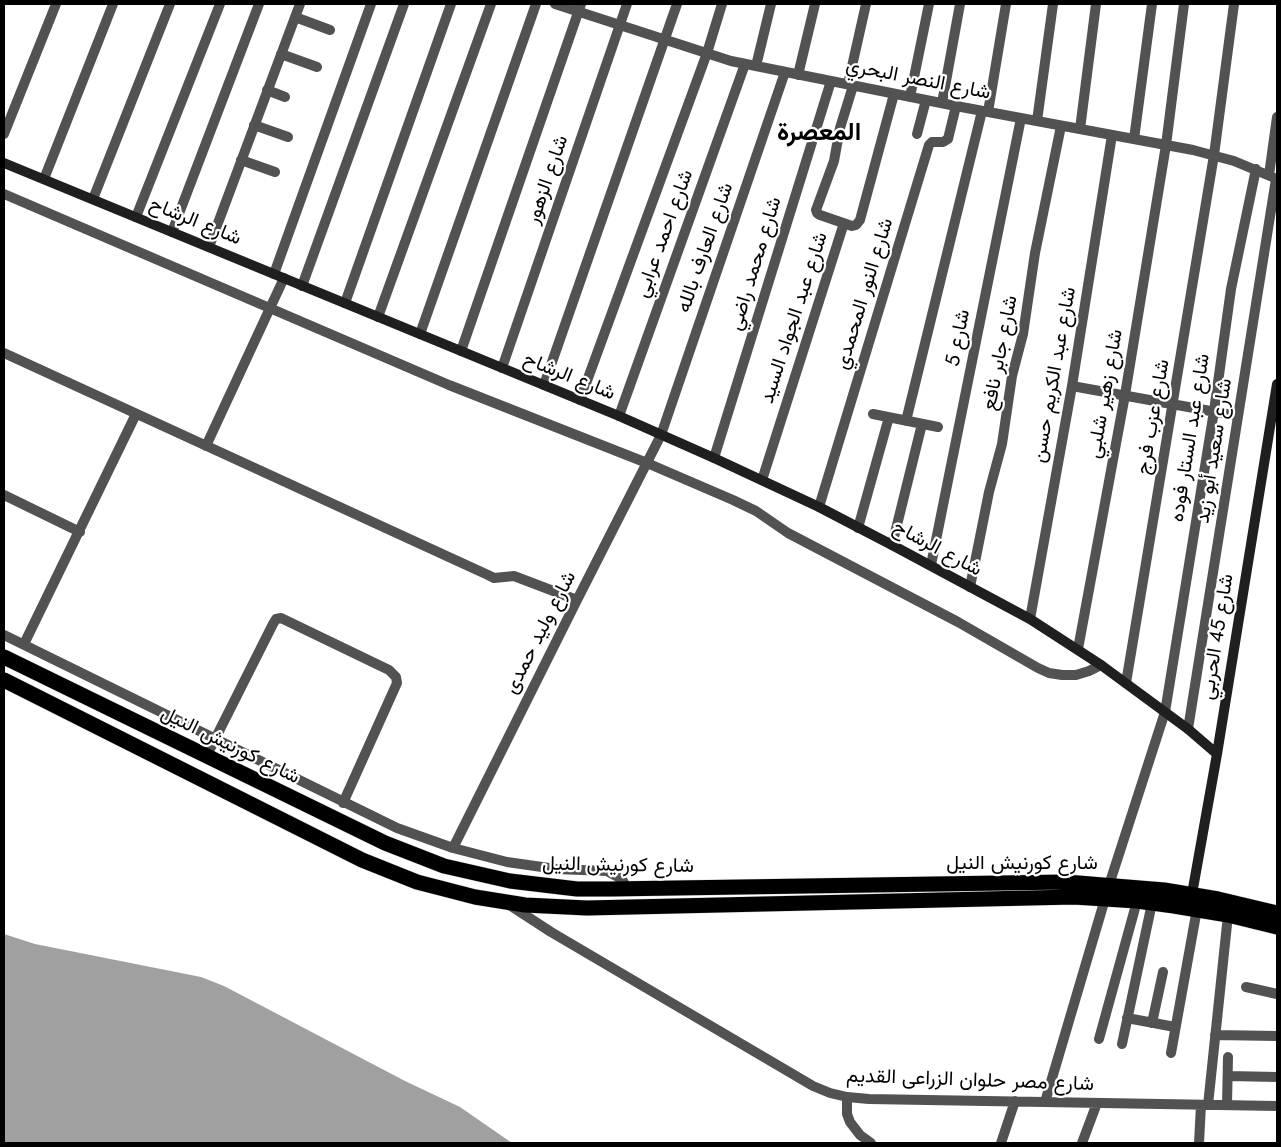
<!DOCTYPE html>
<meta charset="utf-8">
<style>
body{margin:0}
#map{position:relative;width:1281px;height:1147px;overflow:hidden;background:#fff;font-family:Jost,sans-serif}
canvas{display:block}
.frame{position:absolute;inset:0;border:5px solid #000;pointer-events:none}
</style>
<div id="map">
<canvas width="1281" height="1147"></canvas>
<div class="frame"></div>
</div>
<script>
const g = document.querySelector('canvas').getContext('2d');
g.lineJoin = 'round';
function fillPath(path, color) {
  g.fillStyle = color;
  g.fill(path, 'evenodd');
}
function shape(rows) {
  const path = new Path2D();
  for (const r of rows) {
    path.moveTo(r[0], r[1]);
    for (let i = 2; i < r.length; i += 2) path.lineTo(r[i], r[i + 1]);
  }
  return path;
}
function strokePath(path, color, width, dash) {
  g.strokeStyle = color;
  g.lineWidth = width;
  g.lineCap = dash ? 'butt' : 'round';
  g.setLineDash(dash || []);
  g.stroke(path);
}
function drawText(font, color, halo, rows, align = 'center') {
  g.font = font + ' Jost,Vazirmatn,sans-serif';
  g.lineWidth = 4.5;
  g.setLineDash([]);
  g.textBaseline = 'middle';
  g.strokeStyle = halo;
  g.fillStyle = color;
  for (const [text, x, y, turn = 0] of rows) {
    g.save();
    g.translate(x, y);
    g.rotate((+turn || 0) * Math.PI / 180);
    g.textAlign = isNaN(turn) ? turn : align;
    if (halo) g.strokeText(text, 0, 0);
    g.fillText(text, 0, 0);
    g.restore();
  }
}
const water = shape([
 [4,934,35,944,201,977,224,986,405,1081,460,1107,512,1143,4,1143]
]);
const street = shape([
 [555,4,731,61,956,106,1193,150,1234,161,1277,179],
 [295,17,330,30],
 [281,54,317,67],
 [756,66,771,4],
 [798,75,815,4],
 [848,84,866,4],
 [853,86,840,128,834,161,816,210,817,213,820,215,852,226,856,225,860,220,894,94],
 [267,90,285,97],
 [910,97,929,4],
 [942,103,960,4],
 [988,112,1006,4],
 [1037,121,1053,4],
 [254,125,288,137],
 [1080,129,1096,4],
 [4,134,56,4],
 [917,134,926,100],
 [1134,139,1152,4],
 [241,160,275,172],
 [1269,175,1277,117],
 [44,179,113,4],
 [4,194,449,385,647,463,733,500,756,511,788,533,958,622,1038,668,1049,673,1062,675,1076,675,1089,671,1101,665],
 [93,199,170,4],
 [136,217,220,4],
 [172,232,259,4],
 [209,247,300,4],
 [274,274,371,4],
 [302,286,404,4],
 [345,303,451,4],
 [378,317,491,4],
 [420,334,536,4],
 [461,351,581,4],
 [4,353,488,575,494,578,514,576,577,600],
 [502,368,627,4],
 [544,385,677,4],
 [1072,386,1238,416],
 [580,400,707,53,722,4],
 [873,414,938,427],
 [619,416,745,64],
 [906,421,982,111],
 [206,446,284,278],
 [714,458,831,81],
 [762,480,844,223],
 [4,495,80,532],
 [819,507,929,145,932,142,943,142,948,139,956,106],
 [858,528,889,417],
 [892,545,922,424],
 [931,565,1021,118],
 [970,587,989,492,1002,444,1012,376,1023,334,1035,253,1061,126],
 [1030,619,1072,386,1112,135],
 [4,635,397,828,453,848,507,862,556,869,607,871,622,879,627,889],
 [24,644,136,414],
 [1078,649,1125,395,1166,145,1184,4],
 [1126,683,1214,155,1234,4],
 [1188,729,1276,179],
 [206,757,273,624,276,619,281,618,389,670,396,677,397,683,343,803],
 [453,848,577,600,661,435,785,72],
 [1109,885,1165,712,1214,411,1231,289,1256,169],
 [508,904,551,932,813,1086,830,1093,847,1097,869,1099,1277,1106],
 [1246,987,1277,994],
 [1127,1018,1175,1027],
 [1152,1023,1163,972],
 [1215,1035,1277,1036],
 [1099,1039,1137,901],
 [1122,1044,1152,903],
 [1171,1053,1197,909],
 [1228,1076,1277,1077],
 [847,1097,847,1114,850,1122,860,1135,871,1143],
 [1045,1102,1105,899],
 [1208,1105,1228,915],
 [1227,1105,1228,1057],
 [1001,1143,1015,1101],
 [1082,1143,1097,1103],
 [1199,1143,1201,1105]
]);
const secondary = shape([
 [4,163,619,416,714,458,819,507,892,545,1030,619,1101,665,1188,729,1217,754],
 [1192,894,1217,754,1277,384]
]);
const highway = shape([
 [4,657,385,843,444,866,510,881,577,889,611,889,1066,882,1164,890,1218,899,1277,913],
 [4,680,362,860,417,882,475,897,525,905,587,908,1074,897,1137,901,1174,906,1228,915,1277,927]
]);
const streetNames = [
 ["شارع النصر البحري",918,80,11],
 ["شارع الزهور",548,180,-71],
 ["شارع الرشاح",195,222,22],
 ["شارع احمد عرابي",665,234,-70],
 ["شارع العارف بالله",706,248,-71],
 ["شارع محمد راضي",756,264,-73],
 ["شارع النور المحمدي",865,294,-73],
 ["شارع عبد الجواد السيد",795,318,-72],
 ["شارع 5",959,338,-79],
 ["شارع جابر نافع",1001,353,-79],
 ["شارع عبد الكريم حسن",1055,375,-80],
 ["شارع الرشاح",569,377,22],
 ["شارع زهير شلبي",1106,394,-80],
 ["شارع عزب فرج",1154,417,-80],
 ["شارع عبد الستار فوده",1191,438,-81],
 ["شارع سعيد أبو زيد",1215,451,-81],
 ["شارع الرشاح",937,549,28],
 ["شارع وليد حمدى",541,633,-63],
 ["شارع 45 الحربي",1218,637,-81],
 ["شارع كورنيش النيل",230,746,26],
 ["شارع كورنيش النيل",1022,864],
 ["شارع كورنيش النيل",618,866,1],
 ["شارع مصر حلوان الزراعى القديم",970,1081,2]
];
const districtNames = [
 ["المعصرة",819,134]
];
fillPath(water, '#a0a0a0');
strokePath(highway, '#dbdbdb', 16);
strokePath(street, '#525252', 10);
strokePath(secondary, '#1f1f1f', 10);
strokePath(highway, '#000', 15);
drawText('20px', '#000', '#fff', streetNames);
drawText('bold 25px', '#000', '#fff', districtNames);
</script>
